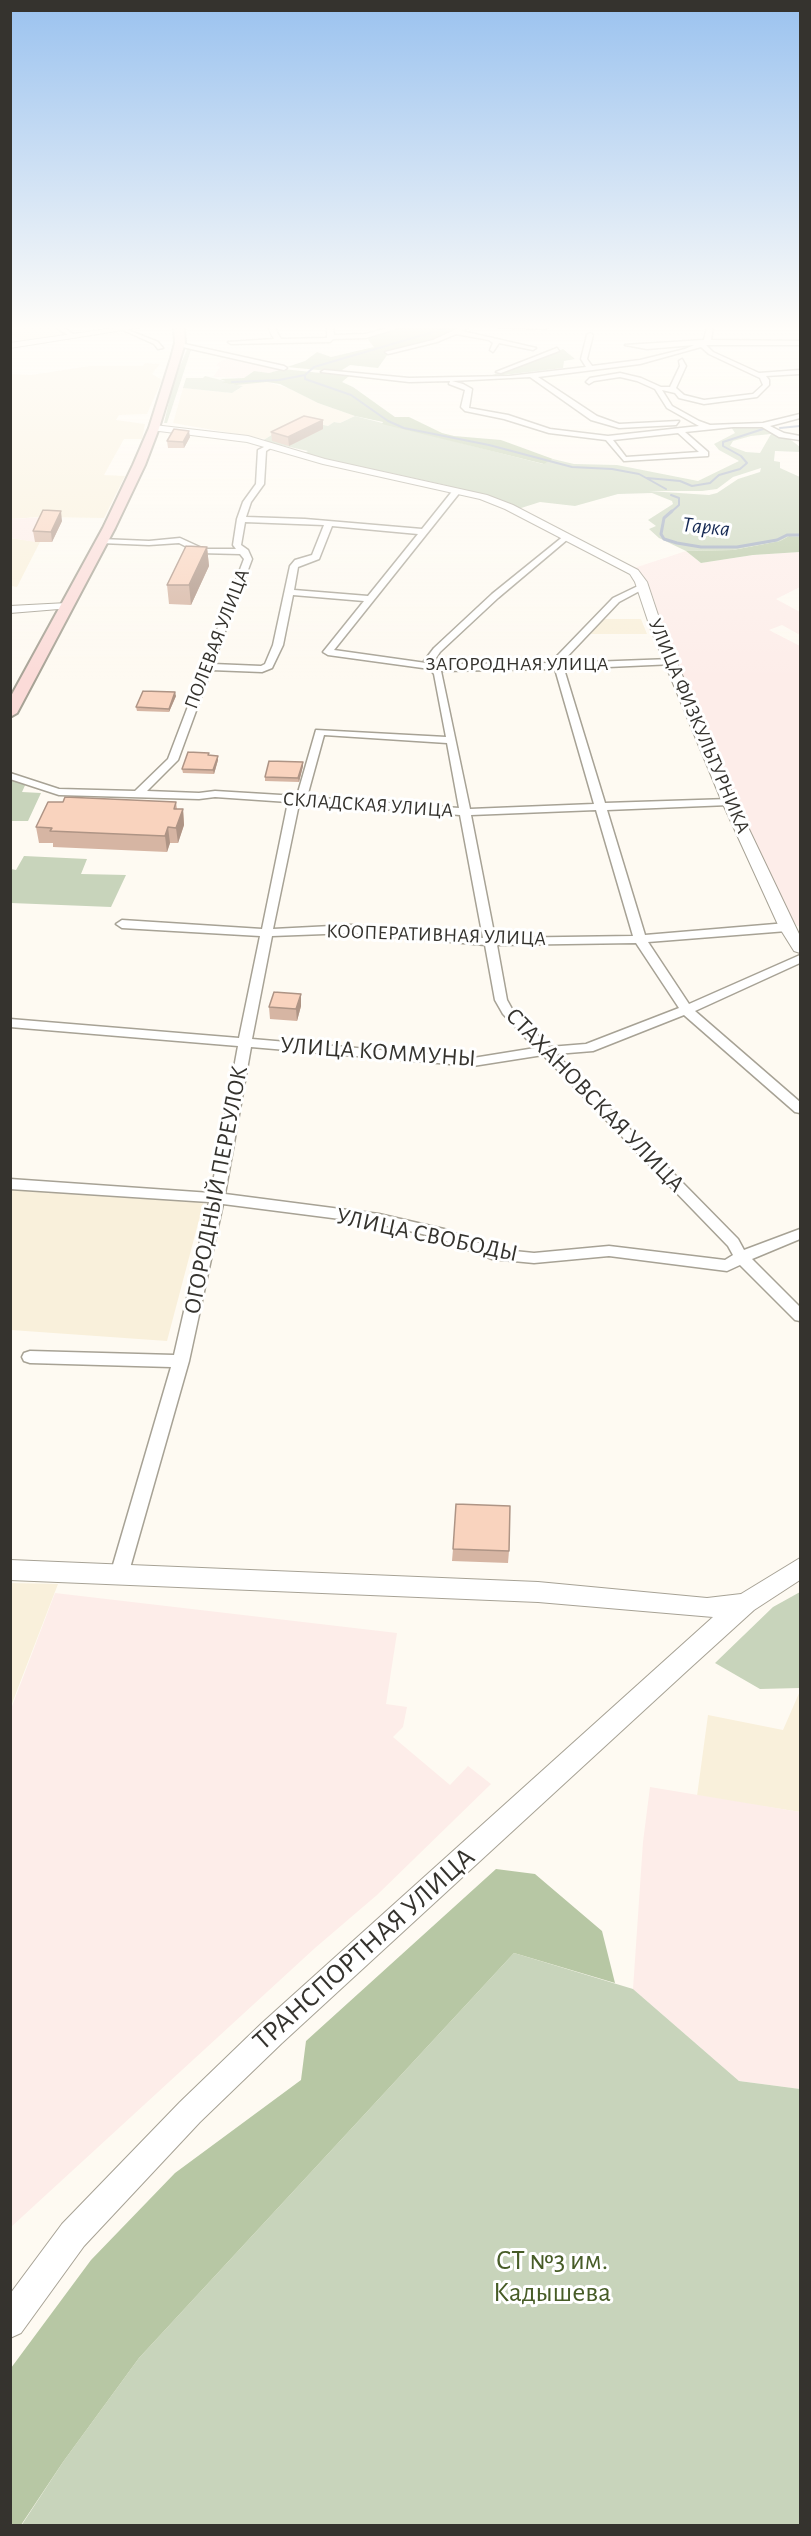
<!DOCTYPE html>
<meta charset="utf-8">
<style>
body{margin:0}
#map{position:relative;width:811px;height:2536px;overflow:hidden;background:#fefaf2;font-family:"Alegreya Sans",sans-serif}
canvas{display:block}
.frame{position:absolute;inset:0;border:12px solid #35332e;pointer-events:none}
</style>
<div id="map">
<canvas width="811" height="2536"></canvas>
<div class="frame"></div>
</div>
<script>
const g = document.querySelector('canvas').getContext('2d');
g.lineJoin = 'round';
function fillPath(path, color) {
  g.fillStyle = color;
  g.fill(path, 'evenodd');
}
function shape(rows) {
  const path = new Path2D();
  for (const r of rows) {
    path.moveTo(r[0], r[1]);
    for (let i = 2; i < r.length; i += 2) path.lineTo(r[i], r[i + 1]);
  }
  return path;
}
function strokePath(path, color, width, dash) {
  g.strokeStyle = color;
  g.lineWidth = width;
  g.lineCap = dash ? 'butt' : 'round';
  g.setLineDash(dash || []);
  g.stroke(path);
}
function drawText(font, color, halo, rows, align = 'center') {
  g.font = font + ' "Alegreya Sans",sans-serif';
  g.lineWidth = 6;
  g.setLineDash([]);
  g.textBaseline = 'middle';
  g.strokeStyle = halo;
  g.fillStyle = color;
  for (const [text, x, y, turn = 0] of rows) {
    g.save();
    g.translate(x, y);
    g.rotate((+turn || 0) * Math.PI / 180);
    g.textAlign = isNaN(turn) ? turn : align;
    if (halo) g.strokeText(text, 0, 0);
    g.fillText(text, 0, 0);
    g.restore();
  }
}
const built = shape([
 [17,327,55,327,68,336,22,343,11,333,11,330,18,329],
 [145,363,160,364,152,374,162,380,147,414,119,415,116,420,145,424,142,439,124,439,104,475,125,476,104,518,39,517,11,519,11,374,31,375,90,366,142,366],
 [267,382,288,388,318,403,355,416,340,423,334,422,328,426,314,423,275,433,265,439,173,423,183,388,232,393,242,387,236,385,239,383],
 [10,538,40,542,17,587,11,586],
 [602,619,641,619,647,634,587,634],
 [11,1188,204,1201,167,1341,11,1330],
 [11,1583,58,1584,11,1706,10,1583],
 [800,1691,800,1812,697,1796,708,1715,783,1730]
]);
const industrial = shape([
 [227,359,283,369,269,373,254,371,244,378,213,377,220,367,216,366,219,362],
 [46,517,35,542,11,538,10,519],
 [686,551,701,563,753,555,800,552,800,587,776,599,800,612,800,635,782,625,769,630,800,646,800,926,797,926,787,913,770,876,693,703,662,629,653,597,643,576,634,568],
 [55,1593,397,1633,386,1704,407,1707,403,1727,393,1737,450,1785,468,1766,491,1784,377,1895,315,1948,11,2227,11,1709],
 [650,1787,800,1812,800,2089,739,2081,633,1989,643,1842]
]);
const green = shape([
 [188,347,192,347,167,423,164,423,174,380],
 [205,376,225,381,223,383,243,386,232,393,183,388,186,378,203,378],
 [355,416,543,464,553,459,574,464,617,465,698,481,739,461,719,450,714,444,735,433,731,427,764,427,787,437,800,447,800,452,775,451,774,461,780,462,780,468,800,477,800,537,789,536,780,541,733,550,686,551,659,538,649,529,656,526,648,520,673,504,672,501,652,493,618,494,575,506,540,502,518,509,445,485,303,454,308,451,262,441,275,433,314,423,328,426,334,422,340,423],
 [771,434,760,453,746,452,730,446,733,441,751,436],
 [761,468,760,472,738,479,717,493,709,495,649,491,702,491,717,489,733,477],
 [11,780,27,781,22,792,41,793,28,821,11,821],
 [24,856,87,859,81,874,126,875,111,907,11,903,11,869,16,870],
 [800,1592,800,1688,760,1689,715,1663,773,1607],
 [514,1953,633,1989,739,2081,800,2089,800,2525,21,2526,63,2462,139,2358]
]);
const forest = shape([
 [406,327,462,327,432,341,390,351,378,368,350,365,339,372,287,367,305,361,317,352,331,357,374,347,366,337],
 [563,349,575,359,564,361,563,368,486,377,525,365],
 [283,369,349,376,342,382,353,387,395,417,409,417,442,433,454,436,501,440,553,459,544,464,382,424,383,422,355,416,318,403,280,384,267,382,236,385,222,383,225,381,220,379,244,378,254,371,269,373],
 [789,536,800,537,800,552,753,555,701,563,686,551,733,550,780,541],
 [496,1869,535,1874,602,1931,615,1983,514,1953,139,2358,63,2462,21,2525,11,2525,11,2368,91,2260,175,2173,301,2080,306,2041]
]);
const streamFar1 = shape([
 [450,327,314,367,305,375,305,379,351,395,388,421,404,428,489,445,572,467,612,469,639,474,666,489],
 [232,382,279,380,305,375],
 [780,428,800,426],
 [647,478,680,481,692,486,710,483,719,475,740,469,747,463,741,456,723,446,723,442,763,429],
 [670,513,679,505,679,498,671,495]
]);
const stream = shape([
 [672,511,664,518,661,534,664,539,677,543,701,547,737,547,777,540,787,535,800,535]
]);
const minor = shape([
 [55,327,63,327,76,336,71,337,55,327],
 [268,327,274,327,281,339,327,338,327,327,333,327,334,335,366,334,391,327,402,327,366,338,333,339,330,342,231,344,228,342,274,339,268,327],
 [461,327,469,327,462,331,536,348,533,350,499,343,493,352,490,350,493,343,489,340,456,334,437,342,388,354,385,352,433,340,461,327],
 [499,327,548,327,545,329,499,327],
 [707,327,713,327,711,340,800,341,800,345,706,345,713,352,759,373,800,370,800,374,766,376,769,380,769,385,757,397,704,404,679,398,675,393,662,390,672,406,699,421,710,425,763,423,800,414,800,418,770,426,784,433,800,436,800,440,779,437,762,427,733,427,685,432,708,452,708,456,624,461,606,440,549,433,504,419,465,411,461,407,465,390,449,384,450,381,409,382,321,372,324,370,409,378,509,376,586,367,581,359,587,335,590,333,593,335,587,359,592,366,640,360,685,349,694,345,647,349,625,345,704,340,707,327],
 [701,347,709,354,760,378,763,385,753,394,704,400,684,395,676,388,686,366,682,359,679,361,680,366,670,387,661,387,641,378,620,373,590,378,586,382,589,384,594,381,620,377,637,381,655,389,667,408,699,426,608,436,550,429,508,415,469,408,472,389,463,384,452,381,530,377,591,420,619,428,676,425,679,421,619,424,597,416,538,377,640,364,701,347],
 [678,433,699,452,626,457,613,440,678,433],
 [123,328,158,342,163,348,158,349,154,344,123,330,123,328],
 [180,343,284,366,287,368,284,370,178,346,180,343],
 [557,348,559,351,501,373,496,372,557,348],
 [270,444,274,446,266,451,264,484,251,502,246,517,305,519,422,529,454,489,461,491,334,650,426,663,424,661,434,648,492,594,565,535,569,537,568,539,498,598,440,652,434,661,436,664,554,663,556,657,613,598,640,585,647,587,619,602,564,660,564,663,671,659,674,660,674,664,564,669,605,803,729,799,734,802,729,805,607,810,645,935,787,923,793,927,787,931,648,942,689,1004,800,955,800,963,695,1011,800,1102,800,1113,795,1112,684,1015,593,1051,556,1054,738,1239,744,1250,800,1229,800,1239,752,1259,800,1307,800,1321,795,1320,740,1265,727,1271,609,1256,534,1263,492,1259,435,1237,379,1224,223,1204,189,1361,128,1575,125,1580,119,1583,113,1580,110,1575,171,1367,30,1363,24,1361,22,1357,24,1353,30,1351,174,1355,209,1202,10,1189,10,1179,211,1193,238,1046,10,1027,10,1019,239,1038,260,936,122,928,116,924,122,920,262,929,288,802,215,797,199,799,59,795,10,779,10,773,59,789,135,791,168,759,244,559,240,554,199,553,179,543,149,545,101,543,97,541,101,539,149,541,180,538,204,549,236,549,233,545,237,519,243,502,256,484,258,450,270,444],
 [245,522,324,525,312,555,295,560,290,566,273,645,265,664,261,666,213,664,252,559,248,550,241,545,245,522],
 [332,526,418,534,368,596,294,590,298,567,319,559,332,526],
 [293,595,364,601,323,652,328,655,430,669,434,674,446,737,316,730,297,796,215,791,199,793,147,791,178,760,211,670,262,672,272,668,283,645,293,595],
 [555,669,594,804,470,809,441,671,555,669],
 [324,735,447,743,459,808,307,797,324,735],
 [305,803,460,815,483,938,351,925,273,929,299,804,305,803],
 [596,810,633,936,495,938,471,815,596,810],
 [351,933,485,945,495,1000,503,1014,535,1048,473,1058,252,1039,272,936,351,933],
 [636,943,679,1008,586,1044,549,1047,512,1009,507,1000,497,945,636,943],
 [251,1047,473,1066,543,1055,728,1246,733,1255,725,1260,609,1246,534,1253,494,1249,444,1229,379,1214,225,1194,251,1047]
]);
const tertiary = shape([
 [121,327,142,327,10,348,10,343,121,327],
 [154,425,248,436,325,459,487,495,513,505,638,570,647,582,663,630,736,802,800,936,800,953,794,951,779,927,722,802,651,630,635,582,630,574,505,509,480,499,323,464,247,442,151,430,149,428,154,425],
 [67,603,73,606,71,608,10,613,10,606,67,603],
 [800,1558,800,1580,754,1610,689,1669,282,2043,200,2122,84,2246,21,2333,10,2338,10,2294,62,2224,180,2102,262,2023,713,1617,538,1602,10,1580,10,1560,538,1582,707,1598,741,1594,800,1558]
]);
const secondary = shape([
 [174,327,184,327,185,343,159,428,145,465,115,528,17,713,10,717,10,698,103,528,133,465,149,428,171,358,175,343,174,327]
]);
const wall = shape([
 [323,429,289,446,272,441,271,432],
 [190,437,184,448,168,448,167,441],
 [62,521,52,542,35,542,33,531],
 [207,547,209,566,191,605,169,604,167,585],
 [176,696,169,712,137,711,136,707],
 [209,753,209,755,218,760,214,774,183,773,182,769],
 [303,762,303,766,299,782,265,781,265,777],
 [63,802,176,802,177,809,183,809,184,825,178,843,170,843,167,852,53,847,53,843,39,843,36,827],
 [301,994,301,1006,297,1021,270,1019,269,1007],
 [453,1549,509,1551,508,1563,452,1561]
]);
const shadedWall = shape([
 [323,420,323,429,289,446,288,437],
 [189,431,190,437,184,448,183,442],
 [61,511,62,521,52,542,51,532],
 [207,547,209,566,191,605,189,585],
 [175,692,176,696,169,712,169,709],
 [218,756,218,760,214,774,213,770],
 [303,762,303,766,299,782,298,778],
 [183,809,184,825,178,843,176,828],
 [168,827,170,843,167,852,165,836],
 [301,994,301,1006,297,1021,296,1009]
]);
const building = shape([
 [304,416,323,420,288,437,271,432,304,416],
 [174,429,189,431,183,442,167,441,174,429],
 [43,510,61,511,51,532,33,531,43,510],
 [186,546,207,547,189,585,167,585,186,546],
 [143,691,175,692,169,709,136,707,143,691],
 [188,752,209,753,208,755,218,756,213,770,182,769,188,752],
 [269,761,303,762,298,778,265,777,269,761],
 [65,797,176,802,174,809,183,809,176,828,168,827,165,836,50,831,52,828,36,827,48,802,63,802,65,797],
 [274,992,301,994,296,1009,269,1007,274,992],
 [456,1504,510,1506,509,1551,453,1549,456,1504]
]);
const farStreetnames = [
 ["ПОЛЕВАЯ УЛИЦА",217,639,-69],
 ["ЗАГОРОДНАЯ УЛИЦА",517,664],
 ["УЛИЦА ФИЗКУЛЬТУРНИКА",699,726,67],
 ["СКЛАДСКАЯ УЛИЦА",368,805,4],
 ["КООПЕРАТИВНАЯ УЛИЦА",436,935,2]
];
const farWaternames = [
 ["Тарка",706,527,6]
];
const streetNames = [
 ["УЛИЦА КОММУНЫ",378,1052,4],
 ["СТАХАНОВСКАЯ УЛИЦА",595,1100,46],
 ["ОГОРОДНЫЙ ПЕРЕУЛОК",216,1190,-79],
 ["УЛИЦА СВОБОДЫ",427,1235,12]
];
const nearStreetnames = [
 ["ТРАНСПОРТНАЯ УЛИЦА",364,1949,-42]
];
const nearParknames = [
 ["СТ №3 им.",552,2261],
 ["Кадышева",552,2293]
];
fillPath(built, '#f9f0db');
fillPath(industrial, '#fdede9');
fillPath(green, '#c8d4bb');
fillPath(forest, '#b7c7a4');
strokePath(streamFar1, '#9aa6bd', 2);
strokePath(stream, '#9aa6bd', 3);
strokePath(minor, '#a7a295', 3);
strokePath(tertiary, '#a7a295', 2);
strokePath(secondary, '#a7a295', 4);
fillPath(minor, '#fff');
fillPath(tertiary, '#fff');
fillPath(secondary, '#fbdbd8');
fillPath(wall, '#d6b5a3');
fillPath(shadedWall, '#ae9485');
fillPath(building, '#f9d3be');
strokePath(building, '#ae9485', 1.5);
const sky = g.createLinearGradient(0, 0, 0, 682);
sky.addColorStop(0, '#9ac2ef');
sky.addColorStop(0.48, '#fffdf9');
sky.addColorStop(1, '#fffdf900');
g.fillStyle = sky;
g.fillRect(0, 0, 811, 682);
drawText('20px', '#35332e', '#fff', farStreetnames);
drawText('italic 22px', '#162a54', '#fff', farWaternames);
drawText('24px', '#35332e', '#fff', streetNames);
drawText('28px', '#35332e', '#fff', nearStreetnames);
drawText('28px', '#475c27', '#fff', nearParknames);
</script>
